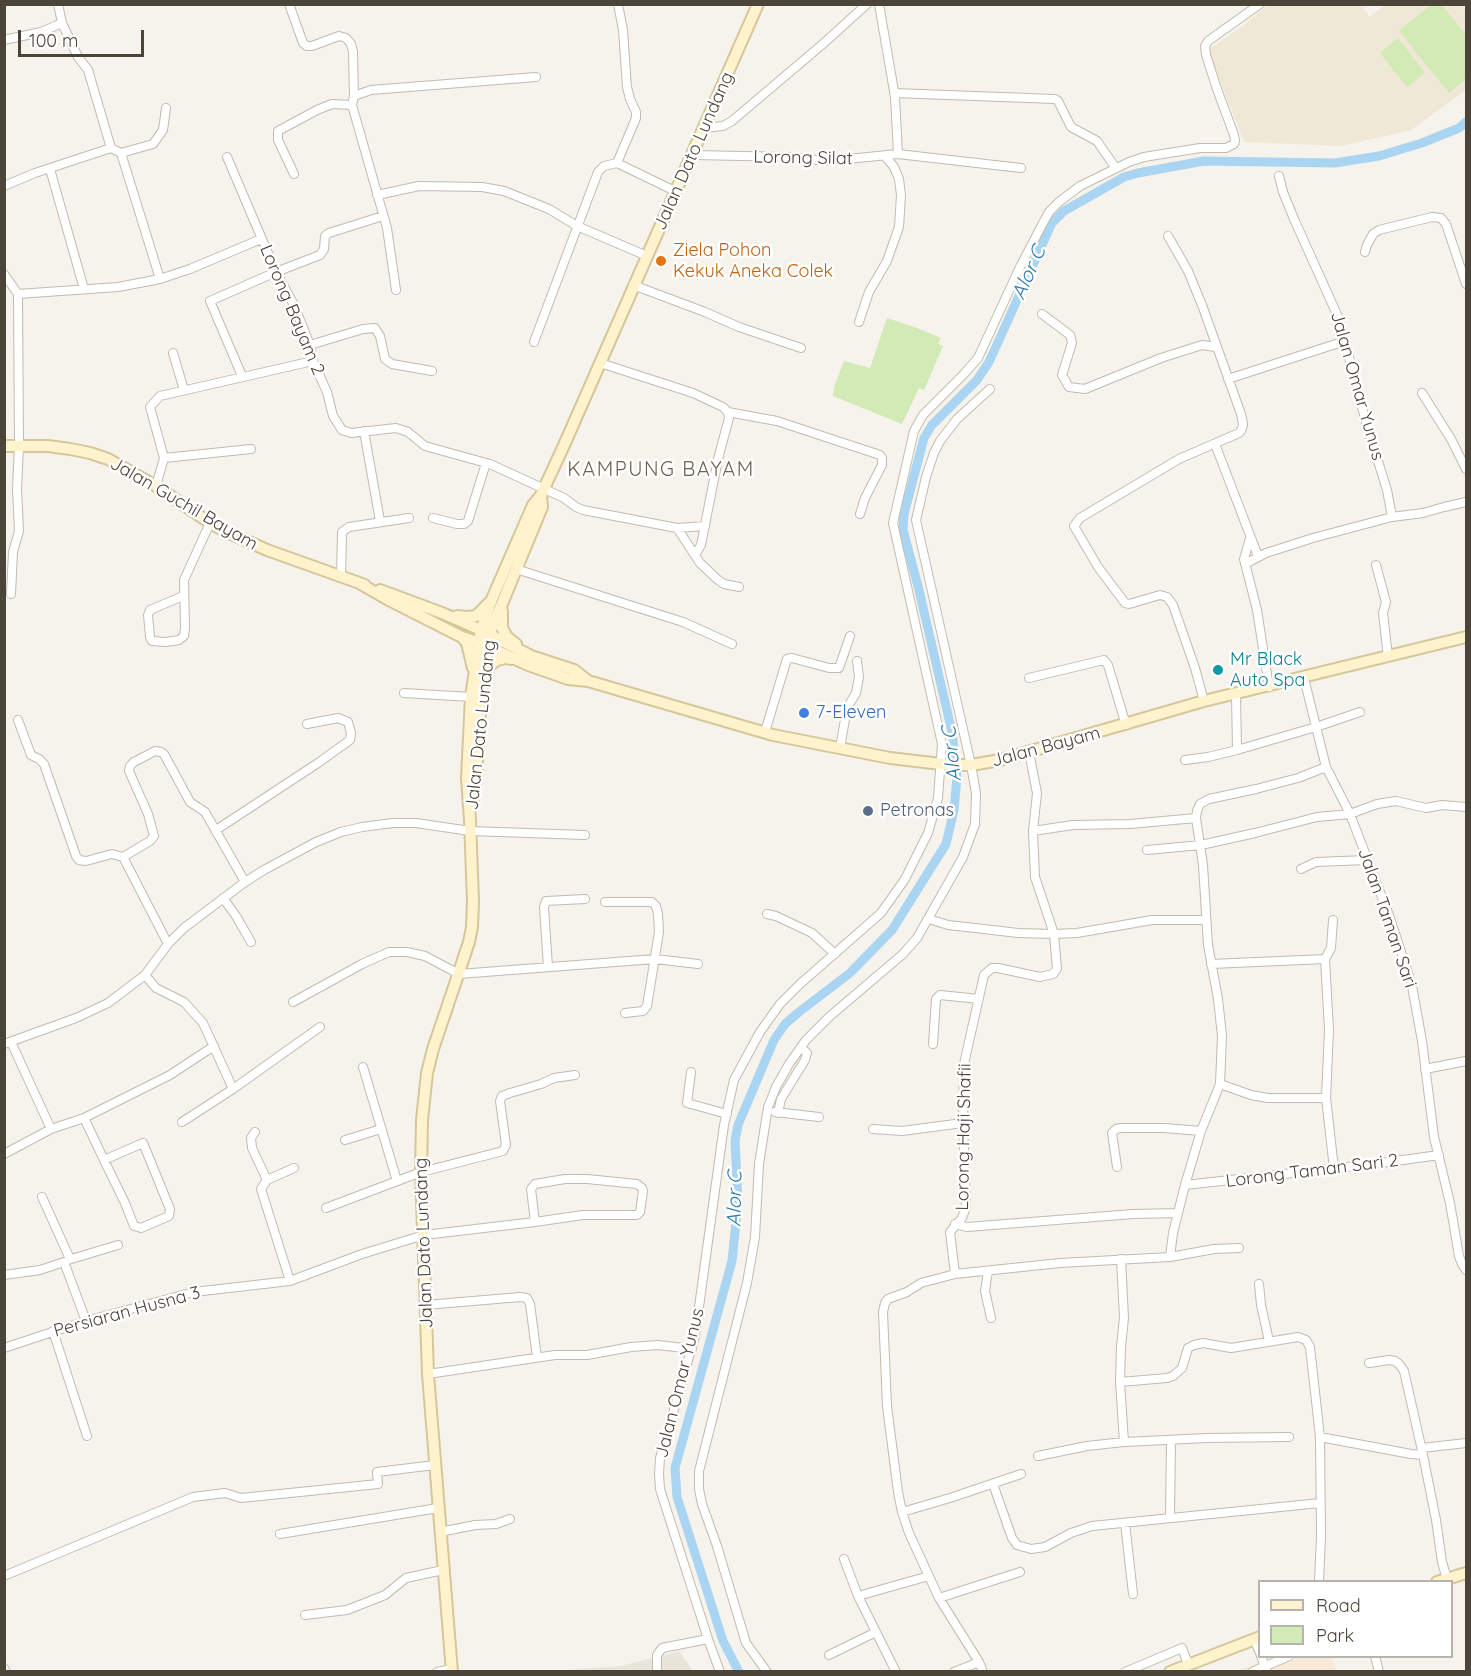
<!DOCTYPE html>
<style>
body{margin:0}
#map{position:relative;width:1471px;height:1676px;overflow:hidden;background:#f6f3ec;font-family:Quicksand,sans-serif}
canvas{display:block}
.frame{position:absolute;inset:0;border:6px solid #4b4439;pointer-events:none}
.legend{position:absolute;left:1258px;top:1580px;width:195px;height:78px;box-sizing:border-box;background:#fff;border:2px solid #b7b4b0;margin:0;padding:8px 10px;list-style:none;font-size:18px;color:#4b4439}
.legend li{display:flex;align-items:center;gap:12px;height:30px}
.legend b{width:30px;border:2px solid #b7b4b0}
.scale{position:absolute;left:18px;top:30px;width:126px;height:27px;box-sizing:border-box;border:3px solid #4b4439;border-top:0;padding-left:8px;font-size:18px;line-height:21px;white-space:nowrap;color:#4b4439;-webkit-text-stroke:4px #fff;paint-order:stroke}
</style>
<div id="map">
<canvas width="1471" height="1676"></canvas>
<div class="frame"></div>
<ul class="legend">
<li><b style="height:8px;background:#fff3cd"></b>Road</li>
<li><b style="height:16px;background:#d2eab5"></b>Park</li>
</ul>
<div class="scale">100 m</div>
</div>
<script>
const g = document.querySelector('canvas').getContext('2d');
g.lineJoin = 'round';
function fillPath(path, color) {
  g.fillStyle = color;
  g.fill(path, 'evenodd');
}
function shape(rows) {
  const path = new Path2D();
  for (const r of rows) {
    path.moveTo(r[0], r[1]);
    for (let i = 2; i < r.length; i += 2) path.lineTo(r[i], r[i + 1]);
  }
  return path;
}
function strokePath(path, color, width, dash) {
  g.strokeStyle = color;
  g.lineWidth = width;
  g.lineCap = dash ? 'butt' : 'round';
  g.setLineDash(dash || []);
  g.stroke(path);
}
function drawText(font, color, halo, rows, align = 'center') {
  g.font = font + ' Quicksand,sans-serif';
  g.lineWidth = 5;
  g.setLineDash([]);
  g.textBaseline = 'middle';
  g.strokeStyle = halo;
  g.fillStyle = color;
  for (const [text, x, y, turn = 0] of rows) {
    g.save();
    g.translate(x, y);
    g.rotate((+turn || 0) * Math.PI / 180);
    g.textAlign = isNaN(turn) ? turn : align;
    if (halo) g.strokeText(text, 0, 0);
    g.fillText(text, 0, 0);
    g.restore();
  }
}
const residential = shape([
 [679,1651,693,1671,538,1672,621,1666]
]);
const commercial = shape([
 [1272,1656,1331,1657,1337,1671,1235,1672]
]);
const education = shape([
 [1268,5,1362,5,1369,17,1385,5,1463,5,1466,10,1466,90,1411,130,1342,146,1244,142,1208,50,1244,25]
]);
const green = shape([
 [1432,4,1442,5,1466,35,1466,79,1449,93,1399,31],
 [1398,38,1425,73,1407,87,1380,53],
 [887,318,917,328,941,338,938,344,943,346,924,390,919,388,902,424,833,396,834,387,844,361,870,368]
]);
const canal = shape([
 [739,1672,723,1641,677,1497,675,1468,732,1261,738,1203,735,1141,738,1125,774,1040,785,1024,799,1012,850,973,892,930,946,844,954,810,957,777,952,732,918,586,903,530,904,514,924,438,932,425,977,380,989,362,1052,223,1064,211,1124,177,1138,173,1204,161,1335,163,1379,156,1422,143,1459,128,1466,122]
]);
const street = shape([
 [289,4,303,43,307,46,312,46,339,36,346,38,351,44,353,52,354,96,352,105,387,228,396,290],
 [879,4,895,97,898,154],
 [4,40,41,32,62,23],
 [894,93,1055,99,1058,101,1071,127,1097,141,1115,167],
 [354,96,371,90,536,77],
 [704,128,723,126,732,121,824,43,867,4],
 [121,153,153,144,163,130,166,108],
 [693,155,792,157,827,161,898,154,1021,168],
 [227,157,276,272,294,305,310,345,313,361,327,392,333,416,342,430,351,433,396,428,408,432,425,446,490,464,564,498,576,507,583,510,677,528,705,526],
 [617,163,636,118,636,112,630,99,627,87,623,30,618,4],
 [617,163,677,192],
 [50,169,84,289],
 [294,174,278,140,278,131,317,110,332,104,352,105],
 [1279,176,1283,192,1294,219,1339,319,1367,426,1387,490,1392,517],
 [4,186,35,173,111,148],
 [377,195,419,186,482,187,504,191,549,209,577,226,647,256],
 [1168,236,1188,271,1202,305,1241,414,1243,424,1242,429,1239,433,1179,459,1080,518,1074,526,1098,567,1125,603,1129,604,1160,595,1167,597,1173,605,1195,668,1204,701],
 [1365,252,1367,245,1373,234,1379,230,1432,217,1441,218,1446,224,1466,284],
 [4,274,18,294,19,446,17,489,19,531,13,552,11,594],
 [160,279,190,269,261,239],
 [633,285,705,312,739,327,801,348],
 [18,294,118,287,160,279,121,153,111,148,88,70,78,57,62,23,58,4],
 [1042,314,1070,335,1072,343,1062,375,1069,387,1085,389,1161,358,1202,345,1216,347],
 [859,322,869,292,887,261,899,227,901,195,899,179,894,167,885,156],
 [534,342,598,172,604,166,617,163],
 [310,345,363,329,375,328,380,336,385,359,392,364,432,371],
 [173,353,184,390],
 [600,363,693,393,723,407,728,412],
 [242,376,210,301,276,272,320,255,324,249,325,236,329,233,383,216],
 [1228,379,1345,341],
 [1422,393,1451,439,1466,469],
 [728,412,777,421,880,455,882,458,882,465,865,498,860,514],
 [364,431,380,521],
 [1215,444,1258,556],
 [164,458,251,449],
 [156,486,164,458,150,407,160,396,313,361],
 [433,518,457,524,464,524,468,521,486,463],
 [677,528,700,563,717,579,724,584,739,587],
 [1250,538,1244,559,1257,610,1269,687],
 [695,555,701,545,718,459,729,418,728,412],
 [1245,564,1266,553,1313,538,1392,517,1423,513,1444,507,1466,502],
 [1376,565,1386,602,1383,613,1388,657],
 [516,569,683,622,732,644],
 [341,577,342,532,349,527,409,518],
 [183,596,150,610,148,615,150,637,152,641,166,642,179,640,184,636,185,628,184,580,210,523],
 [1029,678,1104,660,1108,665,1126,725],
 [1304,678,1326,767,1350,814,1390,918,1412,986,1422,1041,1434,1137,1450,1203,1459,1256,1462,1264,1466,1270],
 [404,693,471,697],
 [1236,694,1237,750],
 [18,720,31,755,39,759,44,764,76,856,79,860,86,861,112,854,123,857],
 [765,732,787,659,792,658,829,668,839,668,850,636],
 [840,748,847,708,856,693,859,677,857,661],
 [1185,760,1208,757,1237,750,1316,727,1360,712],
 [216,830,318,763,350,740,351,733,348,722,338,718,307,724],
 [1033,831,1073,825,1130,824,1196,818],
 [1147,850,1201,845,1255,833,1317,817,1350,814,1377,804,1396,801,1426,808,1442,805,1466,807],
 [1301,869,1316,862,1367,860],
 [223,898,236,916,251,942],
 [605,902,652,902,656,906,658,914,659,932,647,1006,643,1011,625,1013],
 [767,914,776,916,812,933,835,954],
 [929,919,948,925,975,928,1018,933,1054,934,1077,933,1152,920,1206,920],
 [1333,920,1331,948,1325,959,1329,1030,1326,1098,1334,1169],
 [168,944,123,857,150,841,154,836,148,814,129,771,130,766,134,762,155,751,161,752,164,754,190,802,205,812,245,882],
 [1211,964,1325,959],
 [548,967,544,907,546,901,585,899],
 [145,975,156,988,184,1002,203,1023,233,1089,320,1027],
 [293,1002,362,964,389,952,407,952,425,956,459,974,655,959,698,964],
 [11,1042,51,1129],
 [4,1044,76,1018,108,1003,145,975,168,944,184,928,245,882,264,870,316,842,341,832,362,827,393,823,416,823,470,831,585,835],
 [933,1044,936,999,940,995,979,999],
 [363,1067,397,1181],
 [1425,1069,1466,1061],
 [691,1072,687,1103,727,1114],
 [1220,1084,1251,1095,1268,1098,1326,1098],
 [775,1112,819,1117],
 [778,1113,781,1099,805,1060,807,1053,801,1047],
 [84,1118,104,1160,125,1203,134,1226,141,1228,169,1216,170,1209,143,1143,104,1160],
 [182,1122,233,1089],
 [873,1129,902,1131,963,1123],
 [255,1132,251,1138,252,1148,267,1180],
 [345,1140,381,1129],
 [4,1154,51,1129,84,1118,170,1075,214,1046],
 [1117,1167,1112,1133,1116,1129,1121,1128,1164,1128,1201,1131],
 [1185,1185,1374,1164,1439,1155],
 [42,1197,70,1259],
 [326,1208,421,1172,503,1151,506,1145,500,1101,502,1096,510,1093,541,1084,554,1078,575,1075],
 [955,1224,967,1227,1133,1214,1178,1213],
 [1170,1257,1173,1233,1185,1185,1201,1131,1220,1084,1222,1036,1218,999,1208,945,1203,865,1196,818,1197,811,1200,804,1209,799,1256,789,1298,778,1326,767],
 [1121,1259,1124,1318,1121,1347,1120,1382,1124,1442],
 [68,1260,118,1245],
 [988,1271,985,1291,991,1318],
 [955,1274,950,1232,962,1218,966,1207,963,1123,964,1064,984,975,992,968,998,968,1040,977,1053,974,1057,969,1054,934,1035,877,1033,831,1037,793,1029,752],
 [4,1275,40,1270,64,1262,86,1321],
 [290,1281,261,1189,267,1180,294,1168],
 [1259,1284,1261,1305,1269,1341],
 [426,1305,520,1297,527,1298,530,1304,537,1357],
 [53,1331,87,1436],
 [4,1348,86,1321,194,1292,290,1281,362,1254,424,1235,535,1222,583,1215,637,1215,640,1212,643,1191,642,1188,637,1184,587,1179,565,1179,535,1184,531,1189,535,1222],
 [1369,1363,1389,1360,1395,1361,1399,1364,1404,1371,1423,1455,1436,1520,1442,1562,1447,1579],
 [428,1374,555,1355,587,1355,631,1347,658,1345,692,1349],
 [1120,1382,1167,1378,1173,1376,1182,1368,1188,1348,1194,1345,1203,1343,1231,1348,1298,1337,1306,1340,1310,1347,1320,1437,1321,1536,1319,1582],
 [1320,1437,1411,1454,1423,1455],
 [1422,1448,1466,1443],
 [1038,1456,1087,1446,1124,1442,1207,1438,1289,1437],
 [993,1484,1012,1538,1017,1545,1031,1549,1045,1547,1071,1533,1092,1526,1320,1503],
 [902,1512,950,1498,1021,1474],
 [1170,1518,1171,1440],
 [1125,1523,1133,1594],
 [440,1532,475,1525,496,1524,510,1519],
 [280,1534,438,1508],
 [844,1559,858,1596,896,1672],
 [4,1576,193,1497,225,1493,241,1498,378,1484,377,1472,435,1465],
 [858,1596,929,1576],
 [939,1598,1020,1572],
 [305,1615,347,1610,385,1595,406,1578,443,1570],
 [1254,1639,1260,1653],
 [829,1655,876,1632],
 [1261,1656,1267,1672],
 [1375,1656,1379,1672],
 [4,1668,6,1672],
 [437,1672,452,1669],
 [657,1672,657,1655,662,1648,708,1639],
 [720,1672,708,1639,660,1489,659,1474,660,1458,695,1336,724,1125,734,1080,760,1032,780,1004,800,984,881,913,905,879,928,833,938,798,942,744,893,523,914,431,923,415,963,375,978,358,1020,267,1043,223,1049,212,1059,202,1080,186,1129,162,1144,157,1200,148,1226,148,1234,144,1235,141,1234,135,1217,89,1206,55,1205,46,1208,41,1260,4],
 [767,1672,746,1643,717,1546,702,1504,699,1489,699,1471,747,1283,755,1237,759,1164,768,1107,776,1087,789,1064,806,1040,829,1017,903,954,917,938,963,857,975,824,976,793,971,765,916,520,926,477,934,453,940,441,957,419,990,389],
 [954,1672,979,1662],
 [983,1672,979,1662,939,1598,909,1533,902,1512,898,1492,887,1406,883,1312,885,1303,888,1299,907,1292,921,1283,955,1274,1060,1263,1170,1257,1214,1249,1239,1248],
 [1125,1672,1182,1648,1188,1664],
 [1252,1672,1289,1656]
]);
const secondary = shape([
 [4,446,48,446,70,449,90,453,108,459,156,486,210,523,229,533,267,550,365,585],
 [359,583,387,599,462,637,480,643,528,665,568,679,588,681,773,735,890,758,950,765,971,765,1000,760,1204,701,1466,637],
 [380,590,442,613,481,630,531,656,574,670,588,681],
 [502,611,502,628,507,637,516,644],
 [457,616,466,617,476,616,490,602],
 [462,637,467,643,473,668],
 [484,676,489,666,497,660,506,658,511,659],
 [473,799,476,779,482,679,489,635,542,507,541,495],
 [1437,1582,1466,1573],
 [452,1672,428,1374,421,1172,422,1120,427,1073,433,1049,461,966,469,942,472,927,473,901,470,820,467,778,471,697,481,630,492,599,533,505,541,495,565,443,758,4],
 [1170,1672,1260,1637]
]);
const markers = [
 [661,261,6,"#e8710a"],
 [1218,670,6,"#0f9aa8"],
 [804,713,6,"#3f7fe0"],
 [868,811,6,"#5c6f8a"]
];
const streetNames = [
 ["Jalan Dato Lundang",694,151,-66],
 ["Lorong Silat",803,158,1],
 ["Lorong Bayam 2",292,310,67],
 ["Jalan Omar Yunus",1357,386,74],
 ["Jalan Guchil Bayam",184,504,30],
 ["Jalan Dato Lundang",481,725,-84],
 ["Jalan Bayam",1046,747,-15],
 ["Jalan Taman Sari",1387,918,71],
 ["Lorong Haji Shafii",964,1137,-89],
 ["Lorong Taman Sari 2",1312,1171,-7],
 ["Jalan Dato Lundang",424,1243,-92],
 ["Persiaran Husna 3",127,1312,-15],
 ["Jalan Omar Yunus",680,1383,-76]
];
const foodNames = [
 ["Ziela Pohon",673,251],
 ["Kekuk Aneka Colek",673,272]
];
const cultureNames = [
 ["Mr Black",1230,660],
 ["Auto Spa",1230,681]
];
const shopNames = [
 ["7-Eleven",816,713]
];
const serviceNames = [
 ["Petronas",880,811]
];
const waterNames = [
 ["Alor C",1029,273,-66],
 ["Alor C",952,754,-96],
 ["Alor C",735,1199,-89]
];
const neighbourhoodNames = [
 ["KAMPUNG BAYAM",661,470]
];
fillPath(residential, '#eae5da');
fillPath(commercial, '#f7ead8');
fillPath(education, '#efe8d6');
fillPath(green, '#d2eab5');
strokePath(canal, '#a9d4f2', 9);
strokePath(street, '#c2bbae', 10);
strokePath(secondary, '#d6c79b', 14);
strokePath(street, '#fff', 8);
strokePath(secondary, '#fff3cd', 10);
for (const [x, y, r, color] of markers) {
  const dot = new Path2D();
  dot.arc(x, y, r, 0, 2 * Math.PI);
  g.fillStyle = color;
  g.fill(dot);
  strokePath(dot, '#fff', 2);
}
drawText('18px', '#4b4439', '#fff', streetNames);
drawText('18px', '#c56008', '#fff', foodNames, 'left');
drawText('18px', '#0d838f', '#fff', cultureNames, 'left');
drawText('18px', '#366cbe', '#fff', shopNames, 'left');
drawText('18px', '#4e5e75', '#fff', serviceNames, 'left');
drawText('italic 20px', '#2e7ab2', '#fff', waterNames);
g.letterSpacing = '1.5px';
drawText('20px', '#6e6250', '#fff', neighbourhoodNames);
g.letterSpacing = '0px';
</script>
